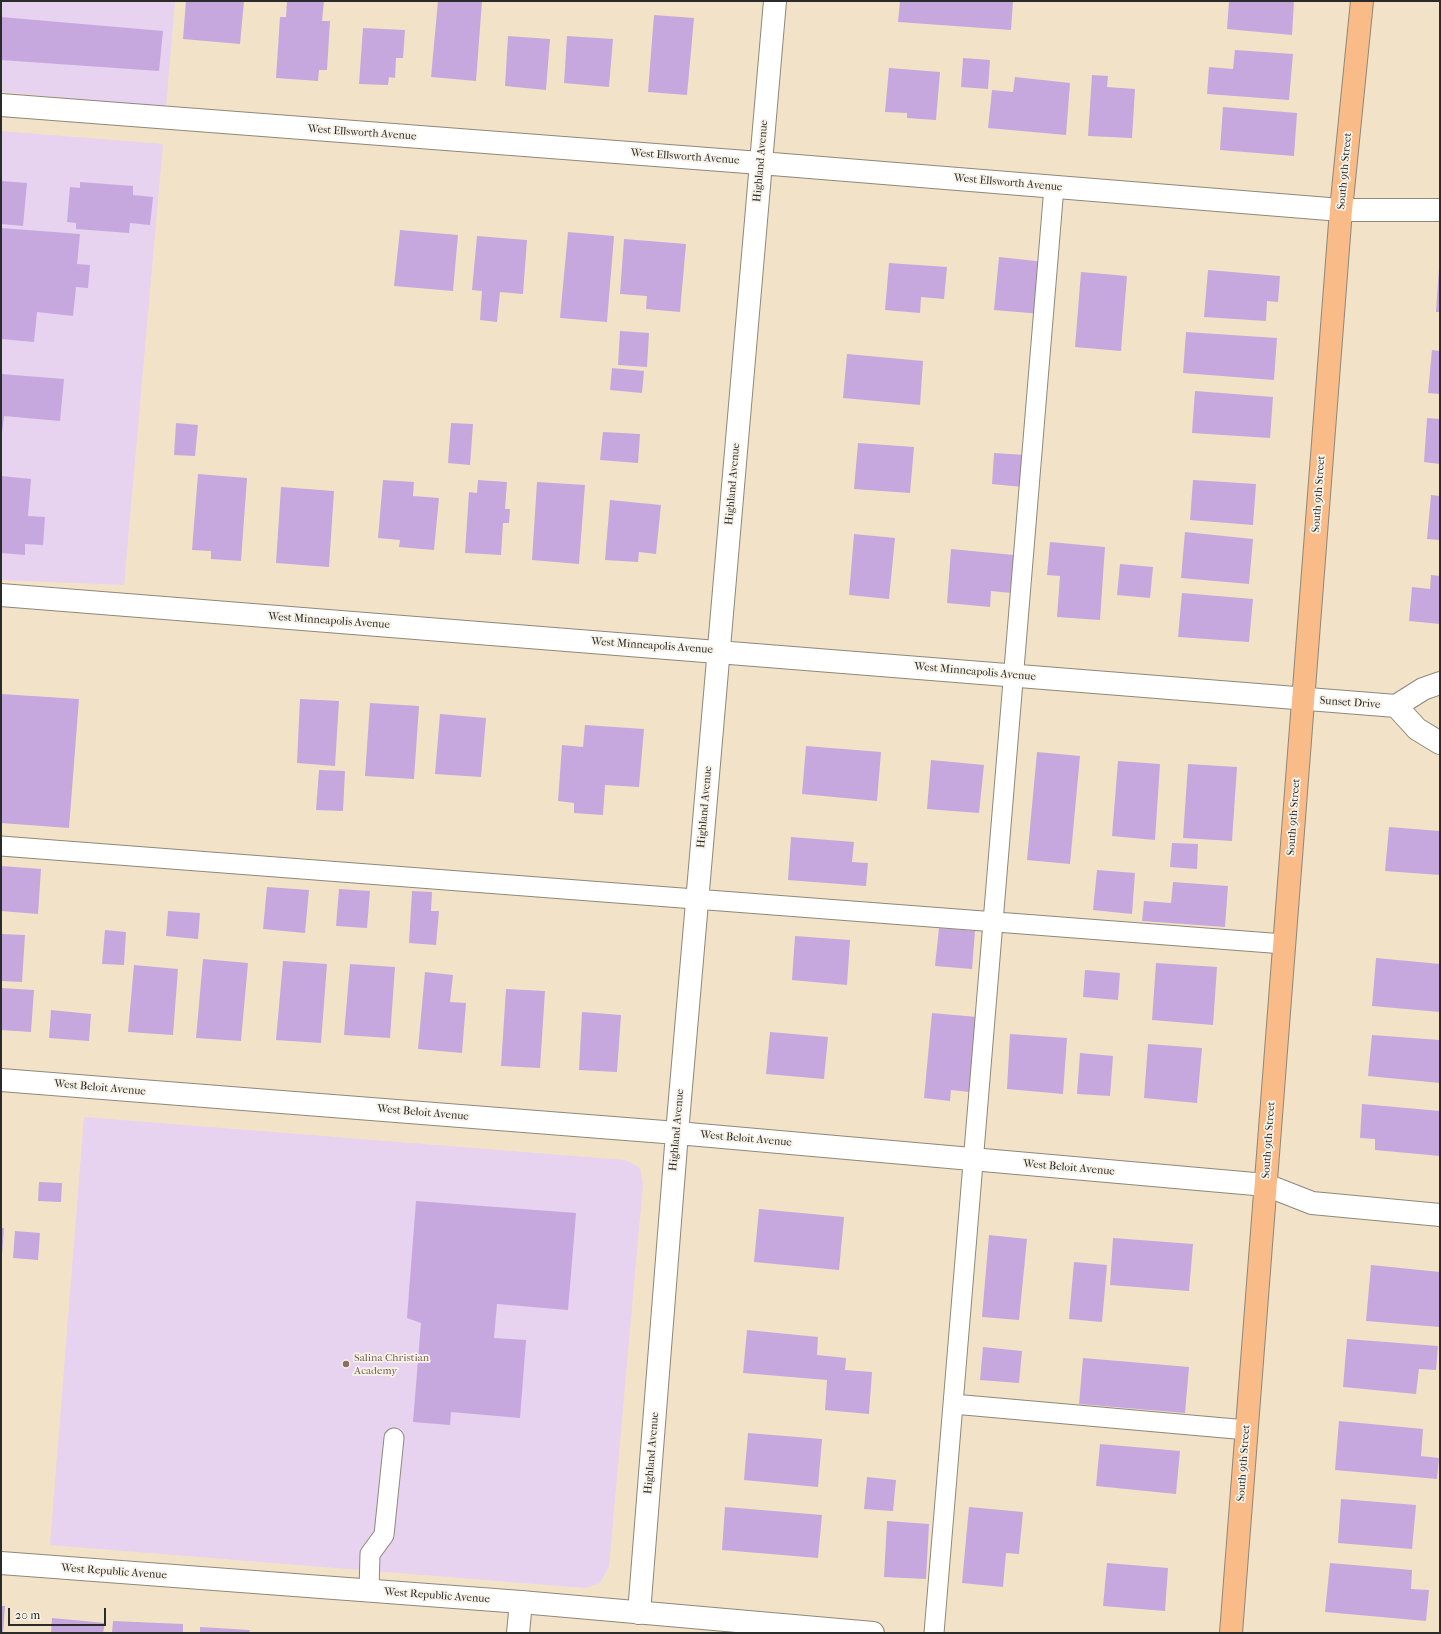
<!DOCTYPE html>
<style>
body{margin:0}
#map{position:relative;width:1441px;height:1634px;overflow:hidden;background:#f2e3c8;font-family:"IM FELL French Canon",serif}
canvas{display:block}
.frame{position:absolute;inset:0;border:2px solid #2b2b2b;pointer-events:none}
.scale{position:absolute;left:8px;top:1608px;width:98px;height:18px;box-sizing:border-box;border:2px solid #2b2b2b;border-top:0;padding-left:5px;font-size:12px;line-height:14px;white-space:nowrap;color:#2b2b2b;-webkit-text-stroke:3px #f7f3e8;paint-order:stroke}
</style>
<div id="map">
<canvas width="1441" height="1634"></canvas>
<div class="frame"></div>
<div class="scale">20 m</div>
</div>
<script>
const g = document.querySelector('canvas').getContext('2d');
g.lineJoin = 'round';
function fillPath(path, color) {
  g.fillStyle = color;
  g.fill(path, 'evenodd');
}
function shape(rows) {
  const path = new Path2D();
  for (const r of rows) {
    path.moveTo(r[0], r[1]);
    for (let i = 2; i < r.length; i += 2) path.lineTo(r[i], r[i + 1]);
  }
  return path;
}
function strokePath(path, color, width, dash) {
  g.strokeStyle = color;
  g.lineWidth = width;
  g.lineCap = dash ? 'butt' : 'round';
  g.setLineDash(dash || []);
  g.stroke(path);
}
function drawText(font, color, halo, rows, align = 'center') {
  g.font = font + ' "IM FELL French Canon",serif';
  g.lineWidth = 3.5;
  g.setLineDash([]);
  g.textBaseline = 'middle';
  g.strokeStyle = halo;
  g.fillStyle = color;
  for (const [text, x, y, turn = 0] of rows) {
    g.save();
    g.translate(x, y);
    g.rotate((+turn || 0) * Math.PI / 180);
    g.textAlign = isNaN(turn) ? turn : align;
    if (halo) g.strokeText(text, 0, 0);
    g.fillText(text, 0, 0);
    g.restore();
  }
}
const built = shape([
 [1,1,175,1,166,107,1,92],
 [1,131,163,144,124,585,1,580],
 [84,1117,625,1160,640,1168,643,1183,609,1567,600,1583,585,1588,50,1545]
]);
const building = shape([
 [186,1,244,1,240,44,183,39],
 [287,1,324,1,322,21,330,21,327,70,319,70,318,81,276,78,280,17,286,17],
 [438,1,482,1,476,81,431,77],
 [900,1,1013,1,1011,30,898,22],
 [1229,1,1294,1,1292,35,1227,29],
 [654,15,694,18,687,95,648,92],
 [1,17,163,31,159,71,1,60],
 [363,28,405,30,403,58,396,58,395,78,389,77,388,85,359,84],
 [508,36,550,39,546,90,505,86],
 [567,36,613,39,609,87,564,83],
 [1235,50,1293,54,1289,100,1207,94,1209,67,1233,69],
 [963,58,990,60,988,89,961,87],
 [889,68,940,72,936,120,907,118,907,113,885,112],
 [1092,75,1108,76,1107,87,1135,89,1132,138,1088,136],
 [1015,77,1070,83,1066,135,988,128,992,90,1013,92],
 [1223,107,1297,113,1294,156,1220,150],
 [1,181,27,183,23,226,1,224],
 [80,182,133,186,133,195,153,197,150,225,130,223,129,233,76,229,76,223,67,222,70,187,80,188],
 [1,228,80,234,77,264,90,265,88,288,76,287,73,316,37,312,34,342,1,339],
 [400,230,458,235,453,291,394,286],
 [568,232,614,236,607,322,560,318],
 [477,236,527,240,523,294,500,292,497,322,480,320,482,291,472,290],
 [624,239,686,244,680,312,646,309,647,296,620,294],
 [999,257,1045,262,1041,314,994,310],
 [889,263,947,267,944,299,921,297,920,313,885,310],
 [1439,268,1440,268,1440,312,1436,312],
 [1208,270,1280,276,1278,302,1267,301,1266,321,1204,317],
 [1081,272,1127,276,1121,351,1075,347],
 [620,331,649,333,647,367,618,365],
 [1186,332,1277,338,1274,380,1183,373],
 [1432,350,1440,351,1440,394,1428,393],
 [847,354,923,361,920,405,843,398],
 [612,368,644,371,642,393,610,390],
 [1,374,64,379,60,421,4,416,1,442],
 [1195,391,1273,397,1270,438,1192,433],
 [1427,418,1440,419,1440,464,1424,462],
 [176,423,198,425,195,456,174,455],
 [451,423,473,424,470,465,448,463],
 [603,432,640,434,638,463,600,460],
 [858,443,914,447,910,493,854,489],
 [994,453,1025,455,1023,487,992,484],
 [198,474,247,478,241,561,211,559,211,551,192,550],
 [1,476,31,479,28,516,45,517,43,545,25,544,25,555,1,553],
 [383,480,414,482,413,496,439,498,434,550,399,547,400,540,378,538],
 [478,480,507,482,505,509,510,509,509,523,503,523,501,555,465,553,469,492,477,493],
 [1193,480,1256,484,1253,525,1190,520],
 [537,482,585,485,579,564,532,560],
 [281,487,334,491,329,567,276,563],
 [1431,495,1440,496,1440,540,1427,539],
 [610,500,661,505,656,554,639,552,638,562,605,560],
 [1185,532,1253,539,1249,584,1181,578],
 [854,534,895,538,889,599,849,595],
 [1050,542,1105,547,1100,620,1057,617,1060,576,1047,575],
 [951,549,1014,555,1011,593,991,591,990,607,947,603],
 [1120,564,1153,567,1150,598,1117,595],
 [1431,575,1440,576,1440,624,1409,621,1412,587,1430,589],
 [1182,593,1253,599,1249,642,1178,637],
 [1,694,79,699,69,828,1,823],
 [300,699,339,701,335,766,297,763],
 [370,703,419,706,414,779,365,776],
 [440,714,486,718,481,777,435,774],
 [585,725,644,729,639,787,605,785,603,815,574,813,574,803,558,801,562,745,583,747],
 [806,746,881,752,877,801,802,794],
 [1037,752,1080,756,1070,864,1027,860],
 [931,760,984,765,979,813,927,809],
 [1118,761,1160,764,1155,840,1112,836],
 [1188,764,1237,767,1232,841,1183,838],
 [319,770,345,771,343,811,316,810],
 [1389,827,1440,831,1440,875,1385,871],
 [791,837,854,842,852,862,868,863,866,886,788,880],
 [1172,843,1198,844,1197,869,1170,867],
 [1,866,41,869,38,914,1,911],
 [1097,870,1135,873,1132,914,1093,910],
 [1173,882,1228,886,1225,927,1142,921,1144,901,1171,903],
 [267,887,309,890,305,933,263,929],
 [339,889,370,891,367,928,336,926],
 [412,891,432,892,431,911,439,911,436,945,409,943],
 [168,911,200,913,198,939,166,936],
 [939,928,975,931,972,969,935,966],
 [105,930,126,932,124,965,102,964],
 [1,934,25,935,22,982,1,981],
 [795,936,850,940,847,985,792,980],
 [1376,958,1440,964,1440,1012,1372,1006],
 [203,959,248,963,241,1041,196,1038],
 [283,961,327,964,321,1043,276,1040],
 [1156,963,1217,967,1213,1025,1152,1020],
 [350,964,395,967,390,1038,344,1035],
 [134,965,178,969,173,1035,128,1032],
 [1085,970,1120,973,1118,1000,1083,997],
 [425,972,453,975,450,1002,466,1003,462,1053,418,1049],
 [1,988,34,990,31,1032,1,1030],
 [506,989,545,991,540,1068,501,1066],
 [51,1010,91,1014,89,1041,49,1038],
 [582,1012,621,1015,617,1072,579,1070],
 [932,1013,977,1017,970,1092,951,1090,950,1101,924,1098],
 [770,1032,828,1037,824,1079,766,1074],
 [1010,1034,1067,1038,1063,1094,1007,1089],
 [1372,1035,1440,1040,1440,1083,1368,1076],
 [1148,1044,1202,1048,1197,1103,1144,1098],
 [1080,1053,1113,1056,1110,1096,1077,1094],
 [1362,1104,1440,1111,1440,1156,1375,1150,1375,1139,1360,1138],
 [39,1182,62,1183,61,1202,38,1201],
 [416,1201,576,1213,568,1310,497,1304,494,1338,526,1340,520,1418,451,1412,450,1425,413,1422,421,1323,407,1318],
 [759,1209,844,1217,839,1270,754,1262],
 [1,1228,4,1228,2,1255,1,1255],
 [15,1231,40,1233,38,1260,13,1258],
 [989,1235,1027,1239,1019,1320,982,1317],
 [1113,1238,1193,1244,1189,1291,1110,1285],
 [1074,1262,1107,1265,1102,1322,1069,1319],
 [1371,1265,1440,1272,1440,1327,1366,1321],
 [747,1330,818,1337,817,1355,846,1358,845,1370,872,1372,869,1414,825,1410,827,1380,743,1373],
 [1347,1339,1438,1346,1436,1370,1419,1369,1416,1394,1343,1387],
 [983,1347,1022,1351,1019,1383,980,1380],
 [1083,1358,1189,1367,1185,1413,1079,1404],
 [1339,1421,1423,1429,1421,1456,1439,1458,1437,1479,1335,1470],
 [748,1433,822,1439,818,1487,744,1480],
 [1100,1444,1180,1451,1176,1494,1096,1486],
 [867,1477,896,1480,893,1511,864,1509],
 [1341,1499,1416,1505,1412,1549,1338,1543],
 [725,1507,822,1515,818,1558,722,1550],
 [969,1507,1023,1512,1019,1554,1006,1553,1003,1587,962,1583],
 [887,1521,929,1524,926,1579,884,1577],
 [1107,1563,1168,1568,1165,1611,1103,1606],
 [1330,1563,1412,1570,1411,1589,1429,1590,1426,1621,1325,1612],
 [1,1606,5,1606,3,1633,1,1633],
 [52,1618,105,1623,103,1633,51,1633],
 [113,1621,183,1624,183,1633,112,1633],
 [200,1627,250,1630,249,1633,200,1633]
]);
const service = shape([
 [1,846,1284,944],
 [953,1404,1247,1430],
 [369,1591,370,1554,384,1535,394,1438],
 [934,1633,1054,187]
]);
const minor = shape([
 [1,105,760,163,1341,210,1440,210],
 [1,595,1396,706,1423,689,1440,683],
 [1396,706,1417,729,1440,743],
 [1,1080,677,1133,1266,1185,1312,1203,1440,1215],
 [639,1613,677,1133,775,1],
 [518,1633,521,1602]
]);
const tertiary = shape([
 [1,1563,521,1602,873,1633]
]);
const primary = shape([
 [1231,1633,1341,210,1362,1]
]);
const markers = [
 [346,1364,4,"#8d6e63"]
];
const streetNames = [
 ["West Ellsworth Avenue",362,133,4],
 ["West Ellsworth Avenue",685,157,4],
 ["Highland Avenue",761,161,-85],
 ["South 9th Street",1345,171,-85],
 ["West Ellsworth Avenue",1008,183,5],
 ["Highland Avenue",733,484,-85],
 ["South 9th Street",1319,494,-86],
 ["West Minneapolis Avenue",329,621,4],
 ["West Minneapolis Avenue",652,646,4],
 ["West Minneapolis Avenue",975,672,5],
 ["Sunset Drive",1350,703,4],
 ["Highland Avenue",705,807,-85],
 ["South 9th Street",1294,817,-86],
 ["West Beloit Avenue",100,1088,5],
 ["West Beloit Avenue",423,1113,5],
 ["Highland Avenue",677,1130,-85],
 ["West Beloit Avenue",746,1139,5],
 ["South 9th Street",1269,1140,-86],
 ["West Beloit Avenue",1069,1168,5],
 ["Highland Avenue",652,1453,-85],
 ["South 9th Street",1244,1463,-86],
 ["West Republic Avenue",114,1572,4],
 ["West Republic Avenue",437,1596,4]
];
const educationNames = [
 ["Salina Christian",354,1358],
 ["Academy",354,1371]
];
fillPath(built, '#e7d2ef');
fillPath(building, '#c6a8de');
strokePath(service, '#8e877a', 21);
strokePath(minor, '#8e877a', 24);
strokePath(tertiary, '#8e877a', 24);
strokePath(primary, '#8e877a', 24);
strokePath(service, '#fff', 19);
strokePath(minor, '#fff', 22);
strokePath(tertiary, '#fff', 22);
strokePath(primary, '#f9bc89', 22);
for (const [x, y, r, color] of markers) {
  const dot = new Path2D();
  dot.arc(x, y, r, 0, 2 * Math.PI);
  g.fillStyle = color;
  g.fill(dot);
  strokePath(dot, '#f7f3e8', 1.5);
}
drawText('11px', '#2b2b2b', '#f7f3e8', streetNames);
drawText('11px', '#785e54', '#f7f3e8', educationNames, 'left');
</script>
